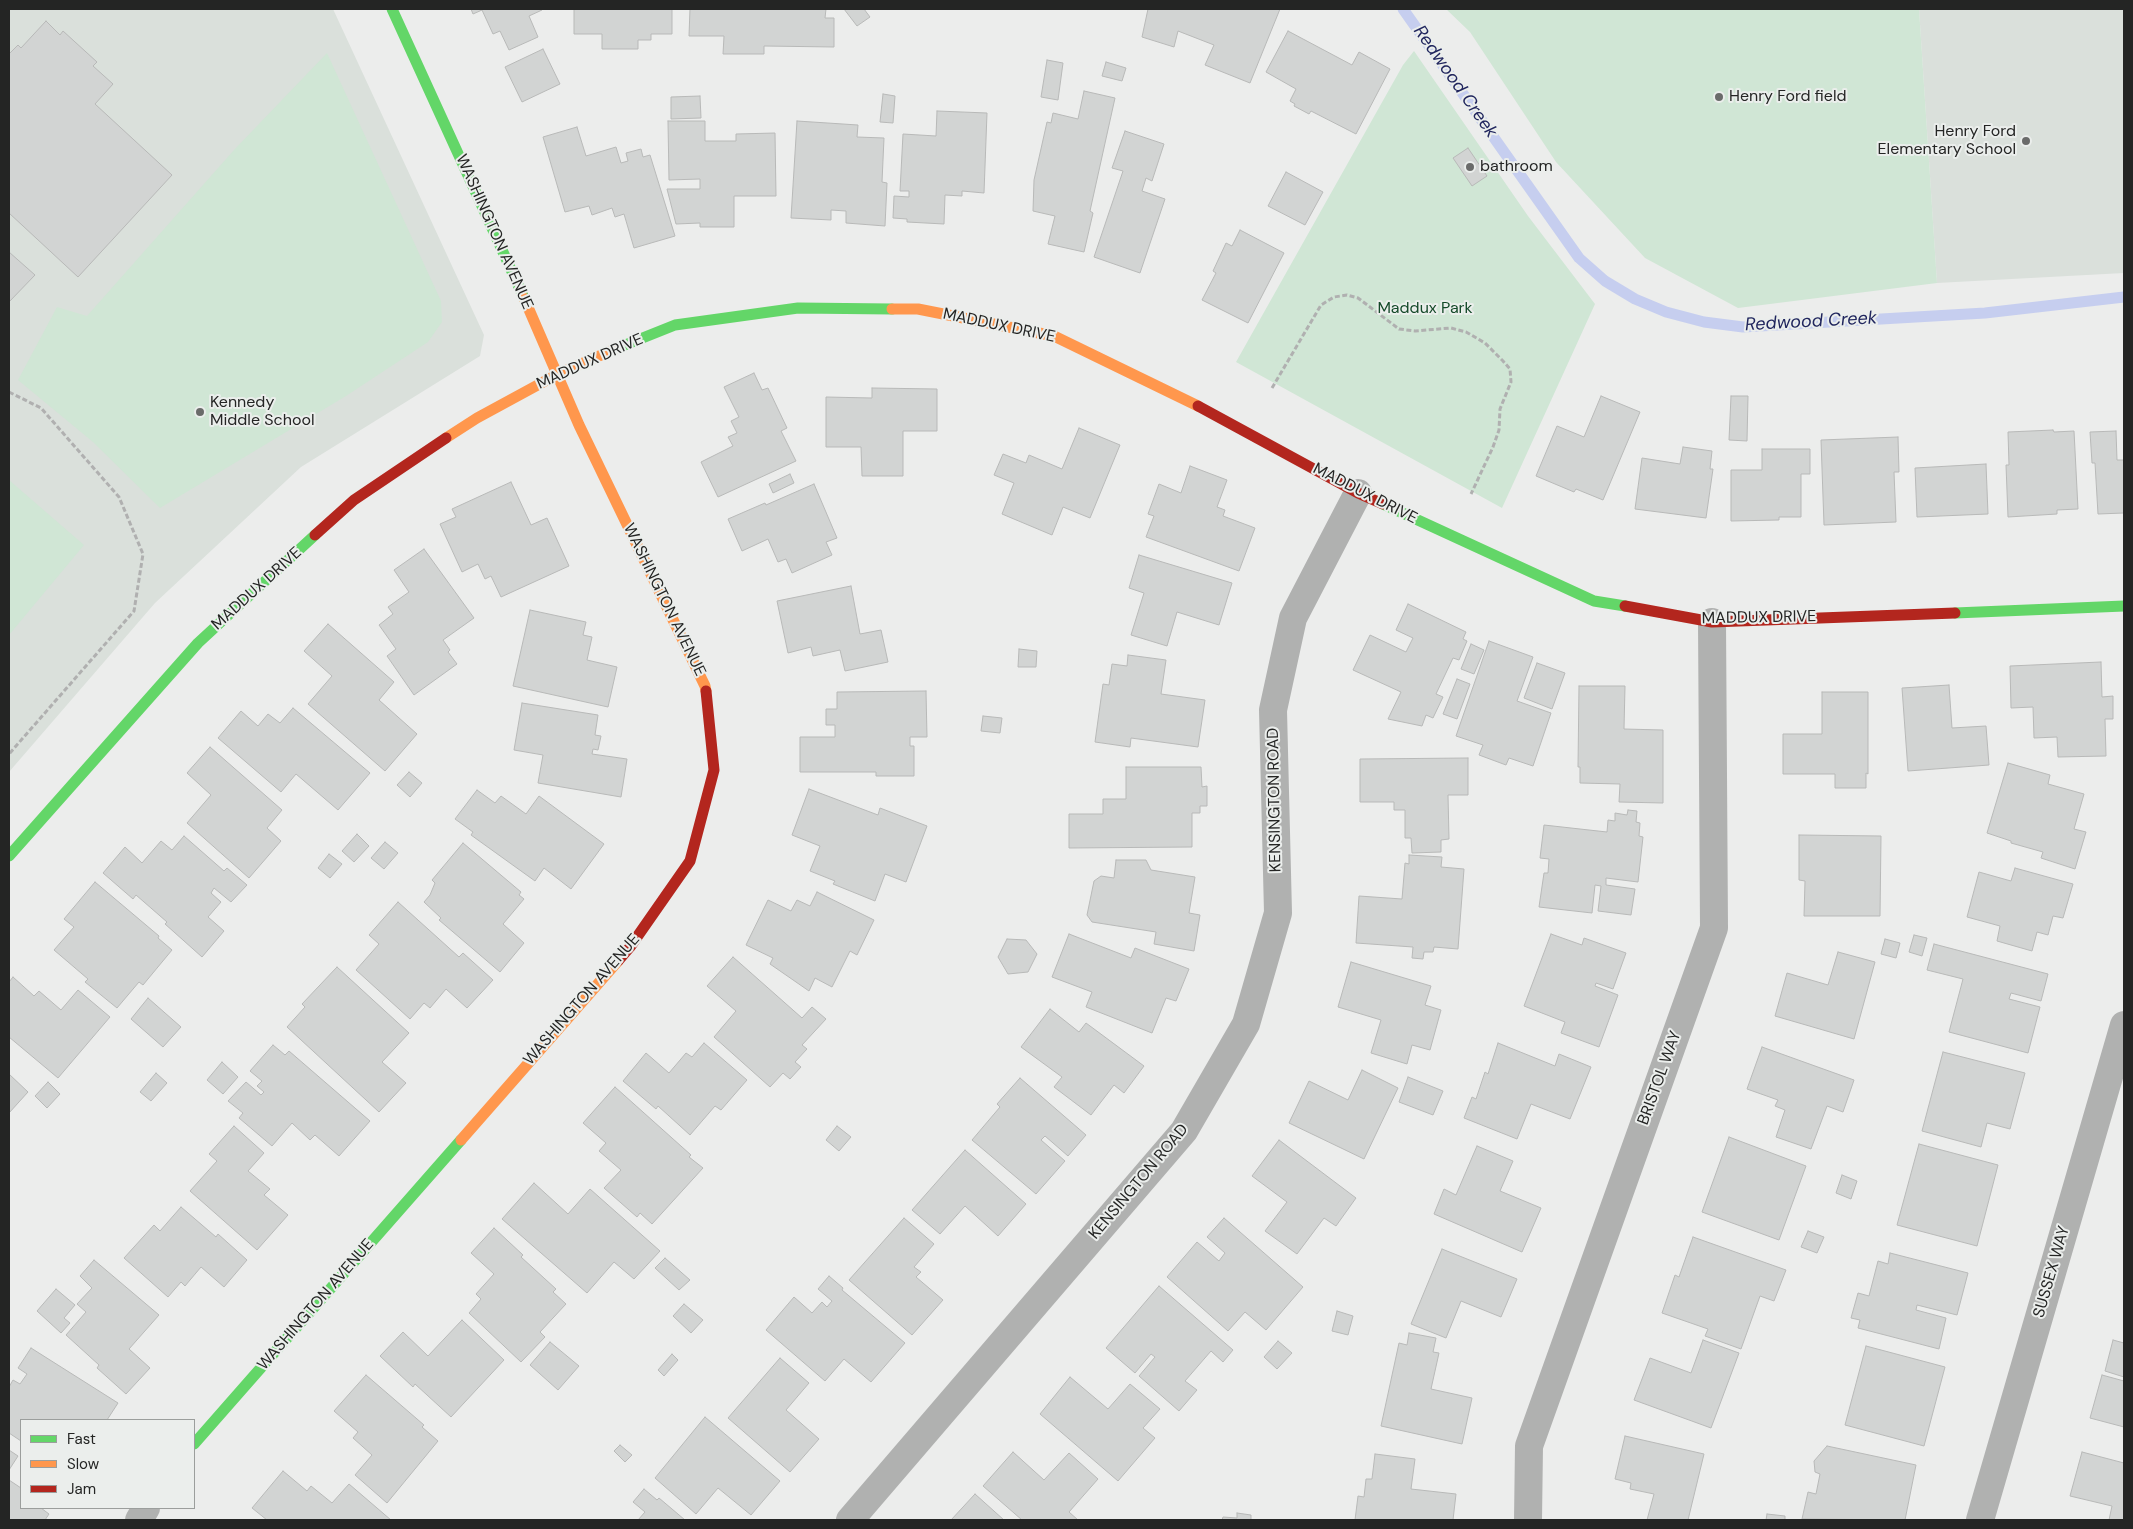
<!DOCTYPE html>
<style>
body{margin:0}
#map{position:relative;width:2133px;height:1529px;overflow:hidden;background:#ecedec;font-family:"DM Sans",sans-serif}
canvas{display:block}
.frame{position:absolute;inset:0;border:10px solid #242524;pointer-events:none}
.legend{position:absolute;left:20px;top:1419px;width:175px;height:90px;box-sizing:border-box;background:#ebeeec;border:1px solid #9b9e9c;margin:0;padding:6px 9px;list-style:none;font-size:15px;color:#242524}
.legend li{display:flex;align-items:center;gap:10px;height:25px}
.legend b{width:25px;border:1px solid #9b9e9c}
</style>
<div id="map">
<canvas width="2133" height="1529"></canvas>
<div class="frame"></div>
<ul class="legend">
<li><b style="height:6px;background:#63d668"></b>Fast</li>
<li><b style="height:6px;background:#ff974d"></b>Slow</li>
<li><b style="height:6px;background:#b3261e"></b>Jam</li>
</ul>
</div>
<script>
const g = document.querySelector('canvas').getContext('2d');
g.lineJoin = 'round';
function fillPath(path, color) {
  g.fillStyle = color;
  g.fill(path, 'evenodd');
}
function shape(rows) {
  const path = new Path2D();
  for (const r of rows) {
    path.moveTo(r[0], r[1]);
    for (let i = 2; i < r.length; i += 2) path.lineTo(r[i], r[i + 1]);
  }
  return path;
}
function strokePath(path, color, width, dash) {
  g.strokeStyle = color;
  g.lineWidth = width;
  g.lineCap = dash ? 'butt' : 'round';
  g.setLineDash(dash || []);
  g.stroke(path);
}
function drawText(font, color, halo, rows, align = 'center') {
  g.font = font + ' "DM Sans",sans-serif';
  g.lineWidth = 4;
  g.setLineDash([]);
  g.textBaseline = 'middle';
  g.strokeStyle = halo;
  g.fillStyle = color;
  for (const [text, x, y, turn = 0] of rows) {
    g.save();
    g.translate(x, y);
    g.rotate((+turn || 0) * Math.PI / 180);
    g.textAlign = isNaN(turn) ? turn : align;
    if (halo) g.strokeText(text, 0, 0);
    g.fillText(text, 0, 0);
    g.restore();
  }
}
const built = shape([
 [9,9,333,9,484,335,480,356,301,467,155,603,9,772],
 [1919,9,2124,9,2124,273,1937,283]
]);
const green = shape([
 [1446,9,1919,9,1937,283,1738,308,1645,258,1556,162,1470,32],
 [1414,51,1528,216,1595,304,1502,508,1236,362,1403,65],
 [327,53,441,301,442,322,428,342,346,396,160,508,93,442,18,380,57,307,87,316,234,150],
 [9,480,84,545,9,635]
]);
const stream = shape([
 [1403,9,1579,258,1605,281,1635,299,1666,312,1704,322,1743,327,1985,313,2124,297]
]);
const building = shape([
 [471,9,541,9,542,10,529,16,538,37,509,50,500,31,493,34,482,10,473,14,471,9],
 [574,9,672,9,672,34,651,34,651,40,638,40,638,49,602,49,602,34,574,34,574,9],
 [690,9,826,9,825,18,834,18,834,47,764,46,764,54,723,54,724,36,689,36,690,9],
 [844,9,864,9,870,17,857,26,844,9],
 [1148,9,1280,9,1250,83,1205,65,1214,45,1178,31,1174,47,1142,37,1148,9],
 [46,21,60,35,63,31,97,62,93,66,113,84,95,104,172,175,78,277,9,213,9,52,10,53,18,45,21,48,46,21],
 [1288,31,1352,65,1359,52,1390,69,1356,134,1311,111,1309,114,1294,106,1295,104,1290,101,1296,89,1266,72,1288,31],
 [543,49,560,84,522,102,505,67,543,49],
 [1047,60,1063,63,1058,100,1041,97,1047,60],
 [1106,62,1126,68,1122,81,1102,76,1106,62],
 [1084,91,1115,98,1090,211,1093,213,1084,252,1048,244,1055,216,1033,211,1034,180,1047,122,1051,123,1053,113,1078,119,1084,91],
 [883,94,895,96,893,123,880,122,883,94],
 [700,96,701,118,671,119,671,97,700,96],
 [937,111,987,113,984,193,962,191,962,196,945,195,944,224,907,222,907,219,893,218,894,196,909,197,909,191,900,191,903,134,936,136,937,111],
 [668,121,705,121,705,141,736,141,736,134,775,133,776,196,734,196,734,227,700,227,700,223,676,224,667,189,700,189,700,179,669,180,668,121],
 [797,121,858,125,857,137,884,138,882,182,887,183,885,226,846,223,846,211,831,210,831,220,791,218,797,121],
 [577,127,586,156,616,147,621,163,628,161,626,153,641,149,643,157,650,155,675,236,634,248,624,214,615,217,612,208,592,215,589,206,565,212,543,137,577,127],
 [1125,131,1164,144,1152,181,1146,178,1142,191,1165,199,1140,273,1094,257,1123,171,1112,168,1125,131],
 [1468,148,1487,176,1472,186,1453,158,1468,148],
 [1286,172,1323,192,1305,225,1268,206,1286,172],
 [1240,230,1284,253,1248,323,1202,300,1216,273,1213,271,1226,243,1232,246,1240,230],
 [9,252,35,275,9,302,9,252],
 [754,373,762,390,768,388,787,428,781,431,796,461,718,497,701,462,733,446,728,437,737,433,731,421,739,417,724,387,754,373],
 [872,388,937,389,937,431,903,431,903,476,862,476,861,447,826,447,826,397,872,398,872,388],
 [1601,396,1640,412,1603,500,1576,489,1574,492,1536,476,1557,426,1584,437,1601,396],
 [1731,396,1748,396,1747,441,1729,440,1731,396],
 [1079,428,1120,445,1090,518,1063,507,1052,535,1002,514,1014,483,994,475,1003,454,1026,463,1029,455,1062,469,1079,428],
 [2053,430,2054,432,2074,431,2078,509,2057,510,2057,514,2008,517,2006,465,2009,465,2008,432,2053,430],
 [2116,431,2117,460,2124,460,2124,513,2098,514,2095,463,2092,463,2090,432,2116,431],
 [1898,437,1899,472,1894,472,1896,522,1824,525,1821,440,1898,437],
 [1683,447,1712,451,1710,469,1713,469,1706,518,1635,509,1642,458,1680,464,1683,447],
 [1762,449,1810,449,1810,474,1801,474,1801,517,1779,517,1779,520,1731,521,1731,470,1762,470,1762,449],
 [1986,464,1988,514,1917,517,1915,468,1986,464],
 [1190,466,1227,480,1217,507,1225,510,1223,516,1255,528,1239,571,1146,537,1154,516,1148,514,1159,484,1181,493,1190,466],
 [790,474,794,483,773,493,769,484,790,474],
 [511,482,531,525,547,518,569,566,501,597,491,576,485,579,478,564,462,572,440,524,456,517,452,509,511,482],
 [814,484,837,538,826,542,832,555,792,573,786,559,778,562,768,539,742,551,728,519,765,503,766,505,814,484],
 [424,549,474,618,443,640,450,650,448,652,457,664,414,695,387,656,396,649,379,625,393,614,388,607,409,592,394,570,424,549],
 [1139,555,1232,583,1219,625,1177,612,1167,646,1131,635,1144,593,1129,588,1139,555],
 [851,586,860,634,881,630,888,662,845,671,840,650,813,656,811,647,788,653,777,601,851,586],
 [1408,604,1466,632,1463,639,1467,641,1459,660,1453,658,1436,694,1443,697,1433,718,1426,715,1422,726,1388,719,1401,692,1353,670,1370,635,1406,652,1413,638,1396,630,1408,604],
 [530,610,586,622,583,635,592,637,587,660,617,667,608,707,513,686,530,610],
 [328,624,394,682,379,700,417,734,385,771,308,704,332,676,304,651,328,624],
 [1489,641,1533,657,1517,701,1551,713,1533,766,1509,758,1506,765,1479,755,1483,745,1456,736,1489,641],
 [1471,644,1484,650,1474,674,1461,669,1471,644],
 [1019,649,1037,651,1036,667,1018,667,1019,649],
 [1128,655,1166,660,1161,694,1205,700,1198,747,1131,738,1130,747,1095,742,1103,684,1109,685,1112,664,1127,666,1128,655],
 [2101,662,2102,697,2113,696,2113,719,2105,719,2106,756,2058,757,2057,737,2034,738,2033,707,2011,708,2010,666,2101,662],
 [1537,663,1565,673,1552,709,1524,698,1537,663],
 [1457,679,1470,684,1457,719,1443,714,1457,679],
 [1949,685,1952,728,1986,726,1989,765,1908,771,1902,688,1949,685],
 [1579,686,1625,686,1624,729,1663,730,1663,803,1619,802,1620,784,1580,783,1580,767,1578,767,1579,686],
 [926,691,927,737,910,737,910,746,914,746,914,776,876,776,876,772,800,772,800,737,835,737,835,725,826,725,826,709,837,709,837,692,926,691],
 [1822,692,1868,692,1868,774,1866,773,1866,788,1835,788,1835,774,1783,774,1783,734,1822,734,1822,692],
 [522,703,598,715,595,735,601,736,598,750,593,749,592,754,627,759,621,797,538,783,543,755,514,750,522,703],
 [293,708,370,773,338,810,296,774,281,792,218,738,241,711,258,726,268,714,280,723,293,708],
 [983,716,1002,718,1000,733,981,731,983,716],
 [210,747,282,810,267,828,281,841,249,878,187,823,211,795,187,773,210,747],
 [1468,758,1468,795,1448,795,1449,839,1441,840,1441,852,1412,853,1411,838,1405,838,1405,810,1394,810,1394,802,1360,802,1360,759,1468,758],
 [2008,763,2050,775,2048,784,2084,794,2074,829,2086,832,2075,869,2041,858,2043,852,2011,843,2011,841,1987,833,2008,763],
 [1126,767,1201,767,1202,787,1207,786,1207,806,1200,806,1200,813,1192,813,1192,847,1069,848,1069,814,1103,814,1103,799,1126,799,1126,767],
 [409,772,422,783,410,797,397,785,409,772],
 [809,789,878,815,880,808,927,826,906,882,885,874,875,901,833,884,835,881,810,871,820,846,792,835,809,789],
 [477,790,495,803,501,796,526,814,539,796,604,844,571,889,544,868,535,881,471,835,473,832,455,819,477,790],
 [1628,810,1637,811,1636,822,1640,823,1639,836,1643,837,1638,882,1606,878,1606,885,1635,889,1631,915,1598,911,1601,886,1595,885,1592,913,1539,907,1544,873,1548,873,1549,859,1540,858,1544,825,1607,832,1608,820,1615,821,1615,813,1627,815,1628,810],
 [357,834,369,846,354,862,342,851,357,834],
 [1799,835,1881,836,1880,916,1804,916,1805,881,1799,880,1799,835],
 [184,836,224,871,227,868,247,885,231,902,214,888,211,893,221,902,208,917,224,931,202,957,165,924,167,922,136,895,133,899,103,873,125,847,142,863,161,841,172,850,184,836],
 [385,842,398,853,384,869,371,858,385,842],
 [463,843,521,892,519,895,524,899,503,924,524,943,500,972,439,920,441,918,424,902,430,895,435,883,432,880,463,843],
 [329,854,342,864,330,878,318,868,329,854],
 [1409,855,1442,857,1441,867,1464,869,1458,949,1434,947,1433,952,1424,952,1423,959,1412,958,1413,947,1356,943,1359,896,1402,899,1405,863,1409,864,1409,855],
 [1116,860,1146,860,1151,870,1195,877,1189,913,1200,915,1194,951,1154,944,1156,932,1092,922,1087,915,1094,881,1101,876,1114,878,1116,860],
 [2015,868,2073,884,2063,918,2053,916,2048,935,2037,932,2032,951,1997,941,2000,926,1967,917,1979,872,2011,881,2015,868],
 [95,882,159,936,158,938,172,950,143,985,139,982,117,1008,85,982,88,979,54,950,74,927,64,919,95,882],
 [817,892,874,920,857,955,850,951,832,987,815,978,809,991,770,964,773,958,746,945,768,900,791,911,797,900,810,906,817,892],
 [398,902,459,957,463,953,493,980,467,1008,446,989,430,1008,424,1003,410,1019,356,970,379,944,369,935,398,902],
 [1069,934,1131,958,1135,948,1189,969,1176,1001,1166,998,1152,1033,1086,1007,1092,992,1052,977,1069,934],
 [1551,934,1582,945,1584,938,1626,953,1613,989,1596,983,1595,986,1618,995,1599,1047,1561,1033,1565,1022,1524,1006,1551,934],
 [1914,935,1927,938,1922,956,1909,952,1914,935],
 [1007,939,1026,940,1037,954,1028,972,1008,974,998,957,1007,939],
 [1885,939,1900,943,1896,958,1881,954,1885,939],
 [1934,944,2048,974,2041,1001,2011,993,2009,999,2040,1007,2028,1053,1949,1032,1963,979,1927,970,1934,944],
 [1838,952,1875,962,1854,1039,1775,1016,1787,973,1828,985,1838,952],
 [733,957,802,1018,812,1007,826,1019,802,1045,807,1049,795,1062,801,1067,790,1079,783,1073,770,1087,714,1037,736,1011,707,986,733,957],
 [1351,962,1431,986,1425,1005,1441,1010,1430,1050,1412,1045,1407,1064,1371,1053,1381,1020,1338,1007,1351,962],
 [337,967,409,1033,382,1062,406,1083,379,1112,287,1027,305,1007,302,1004,337,967],
 [13,977,34,996,39,991,61,1010,78,990,110,1017,58,1078,9,1037,9,982,13,977],
 [148,998,181,1027,163,1047,131,1019,148,998],
 [1050,1009,1079,1032,1086,1023,1144,1066,1124,1093,1114,1085,1091,1115,1054,1087,1062,1077,1021,1047,1050,1009],
 [704,1043,747,1080,721,1110,715,1106,690,1135,658,1106,656,1109,623,1081,646,1053,669,1073,686,1053,692,1057,704,1043],
 [1498,1043,1555,1066,1559,1054,1591,1067,1570,1119,1531,1104,1517,1139,1464,1118,1472,1097,1476,1099,1485,1072,1488,1074,1498,1043],
 [273,1045,285,1055,289,1051,370,1121,339,1156,315,1135,310,1140,292,1123,272,1146,239,1118,243,1113,228,1101,246,1082,261,1095,264,1092,257,1086,262,1081,250,1071,273,1045],
 [1762,1047,1854,1080,1843,1112,1827,1106,1811,1149,1776,1137,1785,1110,1775,1106,1778,1100,1747,1089,1762,1047],
 [1943,1052,2025,1073,2010,1129,1987,1123,1981,1147,1922,1131,1943,1052],
 [222,1062,238,1077,223,1094,207,1080,222,1062],
 [1362,1070,1398,1088,1364,1159,1289,1123,1309,1081,1348,1100,1362,1070],
 [156,1073,167,1083,151,1101,140,1092,156,1073],
 [9,1074,28,1092,9,1113,9,1074],
 [1408,1077,1443,1091,1433,1115,1399,1102,1408,1077],
 [1020,1078,1086,1135,1068,1156,1045,1136,1041,1140,1065,1161,1036,1194,972,1140,1000,1107,997,1104,1020,1078],
 [48,1082,60,1094,47,1108,35,1096,48,1082],
 [615,1087,691,1155,689,1157,703,1168,652,1224,640,1213,637,1217,604,1188,621,1170,599,1151,606,1143,583,1123,615,1087],
 [234,1126,264,1153,248,1171,270,1189,264,1195,288,1215,257,1250,190,1191,217,1161,209,1154,234,1126],
 [837,1126,851,1137,839,1151,826,1140,837,1126],
 [1729,1137,1806,1166,1779,1240,1702,1212,1729,1137],
 [1279,1140,1356,1198,1336,1226,1324,1218,1297,1254,1265,1231,1287,1202,1252,1176,1279,1140],
 [1919,1144,1998,1165,1977,1246,1897,1225,1919,1144],
 [1477,1146,1513,1161,1500,1191,1541,1208,1522,1252,1434,1214,1444,1189,1456,1195,1477,1146],
 [965,1150,1026,1204,998,1236,965,1206,940,1234,912,1210,965,1150],
 [1842,1175,1857,1181,1851,1199,1836,1193,1842,1175],
 [534,1183,568,1214,590,1189,660,1251,634,1279,614,1262,587,1293,502,1219,534,1183],
 [181,1207,216,1237,218,1234,247,1260,224,1287,201,1267,185,1286,181,1282,168,1297,124,1258,154,1225,160,1231,181,1207],
 [904,1218,934,1244,914,1267,921,1272,916,1277,943,1300,912,1335,849,1280,904,1218],
 [1224,1218,1303,1287,1266,1330,1245,1312,1228,1331,1167,1277,1197,1242,1219,1261,1225,1253,1207,1237,1224,1218],
 [494,1228,523,1255,521,1257,556,1289,553,1292,566,1304,540,1332,545,1337,521,1362,469,1313,481,1299,476,1294,494,1274,471,1253,494,1228],
 [1808,1231,1824,1237,1817,1253,1801,1247,1808,1231],
 [1693,1237,1786,1270,1774,1301,1760,1296,1741,1349,1705,1336,1708,1329,1662,1313,1675,1275,1679,1277,1693,1237],
 [1442,1249,1517,1279,1501,1317,1461,1301,1446,1338,1411,1324,1442,1249],
 [1890,1253,1968,1273,1957,1315,1917,1305,1916,1310,1946,1318,1939,1349,1858,1328,1860,1320,1851,1318,1858,1293,1869,1296,1878,1261,1888,1264,1890,1253],
 [665,1258,690,1280,679,1290,655,1268,665,1258],
 [94,1260,159,1315,129,1349,150,1368,126,1394,97,1368,99,1365,66,1335,86,1312,77,1304,92,1288,80,1276,94,1260],
 [829,1276,843,1288,842,1290,905,1343,871,1382,844,1359,825,1381,766,1330,794,1297,812,1313,822,1302,827,1307,832,1301,818,1289,829,1276],
 [1159,1286,1233,1350,1223,1362,1211,1351,1185,1381,1197,1390,1179,1411,1139,1376,1155,1357,1151,1354,1135,1373,1106,1348,1159,1286],
 [56,1289,75,1305,64,1318,70,1323,61,1333,37,1311,56,1289],
 [684,1304,703,1320,691,1333,673,1316,684,1304],
 [1337,1311,1353,1316,1348,1335,1332,1331,1337,1311],
 [462,1320,504,1360,451,1417,415,1384,413,1387,380,1356,403,1332,428,1356,462,1320],
 [1409,1333,1436,1338,1433,1352,1439,1353,1431,1389,1472,1398,1462,1444,1381,1426,1399,1343,1407,1345,1409,1333],
 [1703,1340,1739,1353,1711,1428,1634,1400,1650,1358,1691,1373,1703,1340],
 [2113,1340,2124,1343,2124,1377,2105,1371,2113,1340],
 [1278,1341,1292,1353,1277,1369,1264,1357,1278,1341],
 [550,1342,579,1366,558,1390,530,1365,550,1342],
 [1866,1346,1945,1367,1924,1446,1845,1425,1866,1346],
 [31,1348,118,1403,107,1420,21,1420,21,1441,9,1433,9,1387,13,1380,20,1384,27,1374,18,1368,31,1348],
 [672,1354,678,1360,664,1376,658,1370,672,1354],
 [780,1358,809,1383,786,1410,819,1439,790,1472,728,1418,780,1358],
 [366,1375,424,1425,422,1427,438,1441,387,1503,355,1475,372,1455,353,1438,358,1432,334,1411,366,1375],
 [2102,1375,2124,1381,2124,1427,2090,1418,2102,1375],
 [1070,1377,1108,1409,1130,1384,1160,1409,1143,1428,1155,1438,1118,1481,1040,1414,1070,1377],
 [705,1417,780,1481,751,1515,718,1488,696,1514,655,1478,705,1417],
 [1625,1436,1704,1454,1688,1520,1647,1520,1654,1494,1630,1489,1631,1483,1615,1479,1625,1436],
 [620,1445,632,1455,625,1462,614,1451,620,1445],
 [1827,1446,1916,1465,1905,1520,1802,1519,1808,1492,1816,1494,1820,1474,1815,1472,1814,1461,1827,1446],
 [9,1450,18,1456,9,1470,9,1450],
 [1013,1452,1044,1480,1069,1453,1098,1479,1069,1512,1078,1520,1022,1520,983,1486,1013,1452],
 [2082,1452,2124,1463,2124,1520,2109,1520,2112,1506,2070,1496,2082,1452],
 [1375,1454,1415,1459,1411,1489,1456,1494,1453,1520,1355,1520,1358,1496,1364,1497,1366,1479,1372,1479,1375,1454],
 [283,1471,307,1491,311,1486,332,1503,349,1484,391,1520,267,1520,252,1508,283,1471],
 [9,1480,21,1488,21,1508,41,1508,49,1514,45,1520,9,1520,9,1480],
 [644,1489,657,1500,659,1498,685,1520,638,1520,645,1512,633,1502,644,1489],
 [975,1494,1004,1520,951,1520,975,1494],
 [1237,1513,1251,1515,1251,1520,1222,1520,1223,1517,1237,1518,1237,1513],
 [1767,1514,1785,1516,1785,1520,1766,1520,1767,1514]
]);
const path = shape([
 [1272,388,1321,305,1334,297,1347,295,1358,298,1399,329,1415,331,1451,328,1466,332,1485,343,1503,361,1510,369,1511,382,1500,409,1499,430,1493,447,1471,494],
 [9,392,41,408,119,497,143,554,134,611,9,754]
]);
const street = shape([
 [139,1520,146,1508],
 [850,1520,1184,1131,1246,1024,1278,913,1273,710,1293,618,1358,493],
 [1528,1520,1529,1446,1714,928,1712,622],
 [1980,1520,2124,1025]
]);
const fast = shape([
 [392,9,524,298],
 [615,349,675,325,798,308,892,309],
 [1383,504,1594,601,1625,606],
 [1955,613,2124,606],
 [9,856,198,643,315,535],
 [194,1444,461,1140]
]);
const slow = shape([
 [524,298,579,425,705,686,706,691],
 [892,309,918,309,1054,336,1198,406],
 [446,438,477,418,558,374,615,349],
 [461,1140,618,961]
]);
const jam = shape([
 [1198,406,1358,493,1383,504],
 [315,535,354,500,446,438],
 [1625,606,1712,622,1955,613],
 [618,961,630,947,690,861,714,770,706,691]
]);
const markers = [
 [1719,97,5,"#6a6b6a"],
 [2026,141,5,"#6a6b6a"],
 [1470,167,5,"#6a6b6a"],
 [200,412,5,"#6a6b6a"]
];
const poiNames = [
 ["Henry Ford field",1729,97],
 ["Henry Ford",2016,132,"right"],
 ["Elementary School",2016,150,"right"],
 ["bathroom",1480,167],
 ["Kennedy",210,403],
 ["Middle School",210,421]
];
const streetNames = [
 ["WASHINGTON AVENUE",494,232,66],
 ["MADDUX DRIVE",999,326,12],
 ["MADDUX DRIVE",590,362,-24],
 ["MADDUX DRIVE",1365,494,27],
 ["MADDUX DRIVE",257,589,-42],
 ["WASHINGTON AVENUE",664,600,64],
 ["MADDUX DRIVE",1759,618,-1],
 ["KENSINGTON ROAD",1275,800,-91],
 ["WASHINGTON AVENUE",582,1000,-49],
 ["BRISTOL WAY",1660,1078,-70],
 ["KENSINGTON ROAD",1139,1182,-50],
 ["SUSSEX WAY",2052,1272,-74],
 ["WASHINGTON AVENUE",316,1305,-49]
];
const parkNames = [
 ["Maddux Park",1425,309]
];
const waterNames = [
 ["Redwood Creek",1455,82,55],
 ["Redwood Creek",1811,322,-3]
];
fillPath(built, '#dae0db');
fillPath(green, '#d0e6d5');
strokePath(stream, '#c6ceef', 11);
fillPath(building, '#d2d4d3');
strokePath(building, '#b8b9b8', 1);
strokePath(path, '#b0b0b0', 3, [5, 2.5]);
strokePath(street, '#b0b1b0', 28);
strokePath(fast, '#63d668', 11);
strokePath(slow, '#ff974d', 11);
strokePath(jam, '#b3261e', 11);
for (const [x, y, r, color] of markers) {
  const dot = new Path2D();
  dot.arc(x, y, r, 0, 2 * Math.PI);
  g.fillStyle = color;
  g.fill(dot);
  strokePath(dot, '#ebeeec', 2);
}
drawText('16px', '#242524', '#ebeeec', poiNames, 'left');
drawText('16px', '#242524', '#ebeeec', streetNames);
drawText('16px', '#144929', '#ebeeec', parkNames);
drawText('italic 18px', '#21265e', '#ebeeec', waterNames);
</script>
